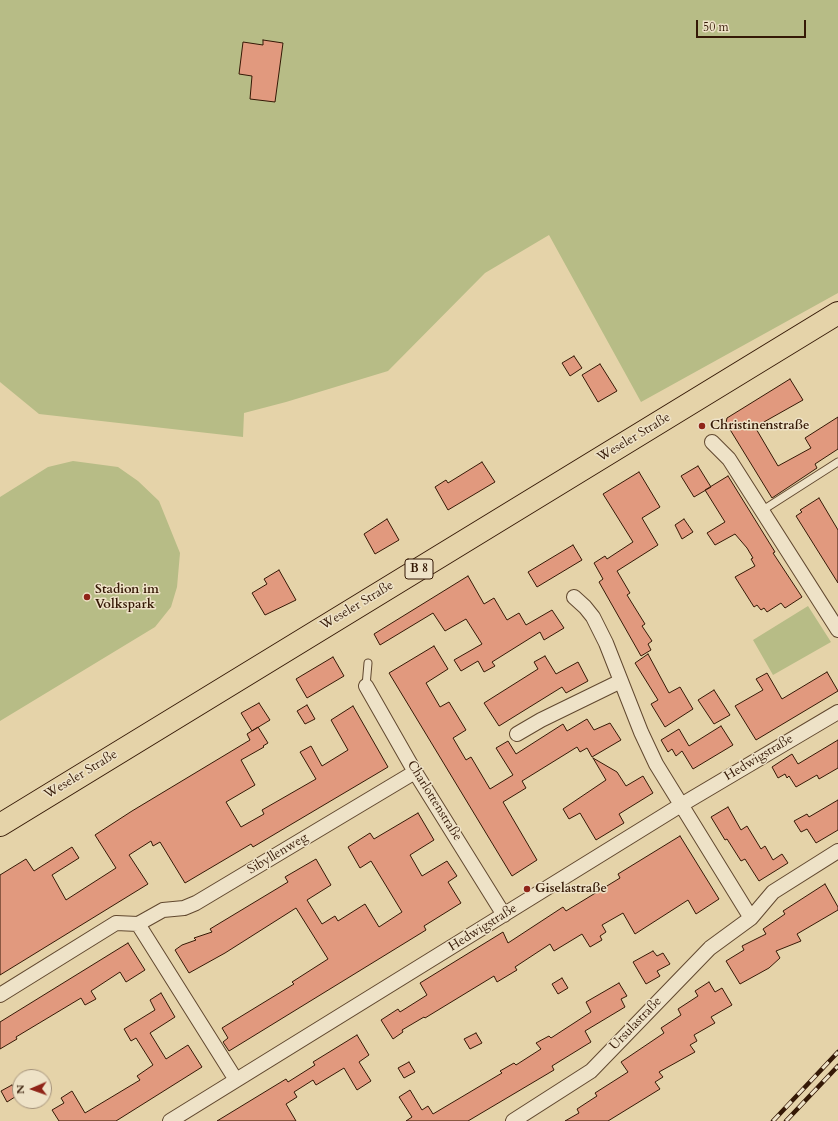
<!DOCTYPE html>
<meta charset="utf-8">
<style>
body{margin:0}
#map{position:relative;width:838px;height:1121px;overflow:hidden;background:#e5d3a9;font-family:Cardo,serif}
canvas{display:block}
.north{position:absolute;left:12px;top:1069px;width:40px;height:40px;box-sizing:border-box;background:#eee2c7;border:1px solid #a4927a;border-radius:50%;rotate:268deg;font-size:11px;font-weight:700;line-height:16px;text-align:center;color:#351906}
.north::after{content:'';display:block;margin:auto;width:14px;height:18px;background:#8f2418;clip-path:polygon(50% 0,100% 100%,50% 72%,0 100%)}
.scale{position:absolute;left:696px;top:20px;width:110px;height:18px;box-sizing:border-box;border:2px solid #351906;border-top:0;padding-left:5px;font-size:12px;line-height:14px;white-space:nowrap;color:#351906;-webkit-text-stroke:3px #eee2c7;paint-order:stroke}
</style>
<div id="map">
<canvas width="838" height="1121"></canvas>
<div class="north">N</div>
<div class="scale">50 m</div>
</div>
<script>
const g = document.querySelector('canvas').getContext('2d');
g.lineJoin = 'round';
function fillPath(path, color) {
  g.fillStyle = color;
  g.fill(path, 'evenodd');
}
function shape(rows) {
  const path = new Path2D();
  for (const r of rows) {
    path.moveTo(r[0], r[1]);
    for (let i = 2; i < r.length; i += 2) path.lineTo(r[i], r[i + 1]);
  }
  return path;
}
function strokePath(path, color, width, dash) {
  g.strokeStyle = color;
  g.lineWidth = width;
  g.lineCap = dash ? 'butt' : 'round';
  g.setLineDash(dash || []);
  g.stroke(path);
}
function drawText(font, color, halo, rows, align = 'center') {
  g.font = font + ' Cardo,serif';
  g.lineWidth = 3;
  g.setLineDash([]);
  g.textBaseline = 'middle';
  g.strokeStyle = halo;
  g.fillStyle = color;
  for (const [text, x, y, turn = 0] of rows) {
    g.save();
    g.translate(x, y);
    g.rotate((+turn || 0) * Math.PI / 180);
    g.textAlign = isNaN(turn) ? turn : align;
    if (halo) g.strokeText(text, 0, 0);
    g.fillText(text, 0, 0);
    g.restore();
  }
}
const green = shape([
 [0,0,838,0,838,293,641,402,549,235,485,273,388,371,286,402,244,413,243,437,39,414,0,382],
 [73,461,118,467,138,481,159,501,180,553,177,587,171,607,155,627,0,721,0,497,48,467],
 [808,606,831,642,773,675,753,640]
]);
const building = shape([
 [263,40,283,43,275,102,250,99,252,76,239,74,243,42,263,45,263,40],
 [574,356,582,368,570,376,562,363,574,356],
 [600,364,617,391,598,402,582,375,600,364],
 [790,379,803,400,755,427,778,466,811,448,805,438,838,417,838,449,815,464,817,468,772,498,726,423,727,418,790,379],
 [482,462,495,482,448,510,435,487,446,480,448,483,482,462],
 [698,466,711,487,694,497,681,476,698,466],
 [639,472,660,507,642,518,658,545,617,571,630,593,627,595,645,624,642,626,652,641,648,644,651,650,641,656,599,582,603,579,594,563,605,556,607,559,633,542,603,494,639,472],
 [728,476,775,552,773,553,802,597,785,608,781,603,767,612,764,608,761,610,757,605,754,607,735,577,755,566,751,559,753,558,747,548,735,534,715,545,707,533,725,522,705,490,728,476],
 [819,498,838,530,838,583,796,516,802,512,800,510,819,498],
 [387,519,399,540,375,554,364,534,387,519],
 [684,519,693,532,682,539,675,525,684,519],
 [573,545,582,560,537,587,528,572,573,545],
 [279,570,296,600,265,615,252,593,267,584,264,579,279,570],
 [468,576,484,604,494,598,507,620,519,613,526,625,552,610,564,628,544,640,540,632,492,662,495,666,484,672,478,661,461,671,454,660,482,644,466,619,445,631,433,613,380,645,374,634,468,576],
 [434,646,448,669,426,683,440,707,449,702,466,730,453,738,466,760,471,757,490,789,513,775,496,748,508,741,516,754,563,724,567,731,587,719,594,730,610,723,621,740,592,757,587,748,580,752,577,747,522,781,526,788,503,802,537,860,512,876,389,673,434,646],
 [648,654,669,693,680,687,693,709,665,727,651,704,658,700,635,663,648,654],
 [545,656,556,674,578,662,588,681,566,693,562,687,499,726,484,703,538,669,534,662,545,656],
 [333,657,344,676,307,698,296,679,333,657],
 [827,672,838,691,756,740,735,706,763,690,756,679,767,673,782,699,827,672],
 [714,690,730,715,714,724,698,700,714,690],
 [259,703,270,720,252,731,241,713,259,703],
 [307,705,315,719,305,724,297,711,307,705],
 [353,706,388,767,253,847,251,844,185,883,160,842,153,846,151,841,129,855,148,884,0,975,0,875,26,859,34,871,72,847,79,858,52,875,66,900,116,868,95,835,132,811,250,740,247,734,258,727,268,743,263,746,264,747,241,760,255,785,226,802,241,827,264,814,262,810,316,779,300,752,311,746,322,766,348,750,331,720,353,706],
 [721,726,733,745,693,769,682,751,676,756,672,749,668,752,661,740,679,729,689,746,721,726],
 [838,740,838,768,819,779,817,775,796,787,789,776,787,778,785,774,778,778,772,767,792,754,798,764,838,740],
 [593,758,617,772,626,786,643,776,653,793,619,814,624,823,596,840,580,813,569,819,563,809,606,780,593,758],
 [838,800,838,830,816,843,807,829,801,832,794,821,807,814,809,817,838,800],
 [728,807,741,830,747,826,761,849,765,846,773,860,782,854,788,863,759,881,745,859,741,861,727,839,725,840,711,817,728,807],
 [418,813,434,840,410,855,422,876,447,861,457,876,448,882,461,903,424,926,426,930,229,1051,223,1042,228,1038,222,1028,294,984,292,982,328,959,296,908,225,953,189,973,175,950,182,945,196,940,194,938,212,932,210,929,288,882,285,877,316,859,331,885,307,900,322,924,335,916,338,921,365,904,379,927,402,912,371,861,360,868,348,847,370,833,374,839,418,813],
 [680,836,719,899,696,914,688,900,635,934,623,913,602,925,606,932,600,936,602,940,590,947,582,934,554,951,550,944,515,967,517,970,497,982,494,976,425,1018,424,1017,402,1030,403,1032,393,1039,381,1020,398,1009,400,1012,427,995,420,983,503,932,508,943,563,907,566,911,620,878,618,874,680,836],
 [825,884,838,907,838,910,797,934,801,941,776,951,780,958,769,968,740,984,726,961,744,950,742,946,766,934,763,929,785,914,783,911,825,884],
 [128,943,145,970,126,982,120,972,91,991,96,999,85,1005,81,998,16,1037,17,1039,0,1049,0,1022,128,943],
 [653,951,657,956,663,953,670,964,657,971,660,976,646,984,633,962,653,951],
 [562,978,568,988,558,994,552,984,562,978],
 [709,982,715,992,722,988,732,1005,711,1017,715,1023,694,1035,697,1041,690,1045,695,1052,659,1072,663,1077,655,1082,660,1089,608,1121,565,1121,579,1113,577,1109,597,1096,595,1093,628,1072,621,1062,664,1033,661,1028,681,1015,678,1009,698,996,695,991,709,982],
 [619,983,627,996,621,999,625,1007,585,1031,591,1042,552,1066,554,1070,468,1121,406,1121,412,1117,399,1097,410,1090,422,1110,428,1106,433,1114,502,1073,500,1071,514,1063,516,1065,541,1049,536,1043,549,1036,551,1038,591,1012,586,1002,619,983],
 [161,993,175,1017,150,1033,166,1059,188,1045,202,1067,116,1121,59,1121,52,1110,64,1103,61,1098,72,1091,85,1113,140,1080,137,1076,153,1065,136,1038,131,1041,124,1029,155,1010,150,1000,161,993],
 [476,1033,482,1043,470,1049,464,1039,476,1033],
 [357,1035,369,1055,359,1062,371,1081,357,1090,344,1068,316,1085,313,1080,294,1092,297,1097,286,1104,296,1121,217,1121,286,1079,288,1082,315,1065,313,1062,357,1035],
 [409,1062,415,1072,404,1078,398,1068,409,1062],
 [12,1085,18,1095,7,1102,1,1091,12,1085]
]);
const service = shape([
 [763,510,838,462],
 [366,686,368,663]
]);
const minor = shape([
 [712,442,729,459,838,630],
 [574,597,585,607,593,617,606,643,641,732,656,764,751,918],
 [366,686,415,772,504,915],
 [517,734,541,720,621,681],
 [138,924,236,1080],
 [0,995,116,923,138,924,163,910,184,908,196,903,415,772],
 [170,1121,681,805,838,712],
 [513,1121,591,1071,710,948,751,918,773,892,838,851]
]);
const primary = shape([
 [0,825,838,313]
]);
const rail = shape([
 [773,1121,838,1052],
 [786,1121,838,1066]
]);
const markers = [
 [702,426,4,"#8f2418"],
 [87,597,4,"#8f2418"],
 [527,889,4,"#8f2418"]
];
const shields = [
 [419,569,28]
];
const shieldNames = [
 ["B 8",419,569]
];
const poiNames = [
 ["Christinenstraße",710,426],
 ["Stadion im",95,590],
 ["Volkspark",95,605],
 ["Giselastraße",535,889]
];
const streetNames = [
 ["Weseler Straße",634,438,-31],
 ["Weseler Straße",357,606,-31],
 ["Hedwigstraße",759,758,-31],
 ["Weseler Straße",81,775,-31],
 ["Charlottenstraße",434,801,58],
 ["Sibyllenweg",278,854,-31],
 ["Hedwigstraße",483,928,-32],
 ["Ursulastraße",636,1024,-46]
];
fillPath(green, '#b7bc86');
fillPath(building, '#e1997e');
strokePath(building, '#351906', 1);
strokePath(service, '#61482f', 9);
strokePath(minor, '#61482f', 16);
strokePath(primary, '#351906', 24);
strokePath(service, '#eee2c7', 7);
strokePath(minor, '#eee2c7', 14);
strokePath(primary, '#e5d3a9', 22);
strokePath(rail, '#351906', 4.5);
strokePath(rail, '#eee2c7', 3, [9]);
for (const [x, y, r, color] of markers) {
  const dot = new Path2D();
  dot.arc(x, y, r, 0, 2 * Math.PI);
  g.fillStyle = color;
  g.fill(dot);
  strokePath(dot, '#eee2c7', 1.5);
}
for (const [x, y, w] of shields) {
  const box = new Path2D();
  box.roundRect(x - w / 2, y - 10, w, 20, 3);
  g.fillStyle = '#eee2c7';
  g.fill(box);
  strokePath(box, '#351906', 1);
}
drawText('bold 12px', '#351906', null, shieldNames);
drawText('bold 13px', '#351906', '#eee2c7', poiNames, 'left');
drawText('13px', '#351906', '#eee2c7', streetNames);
</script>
